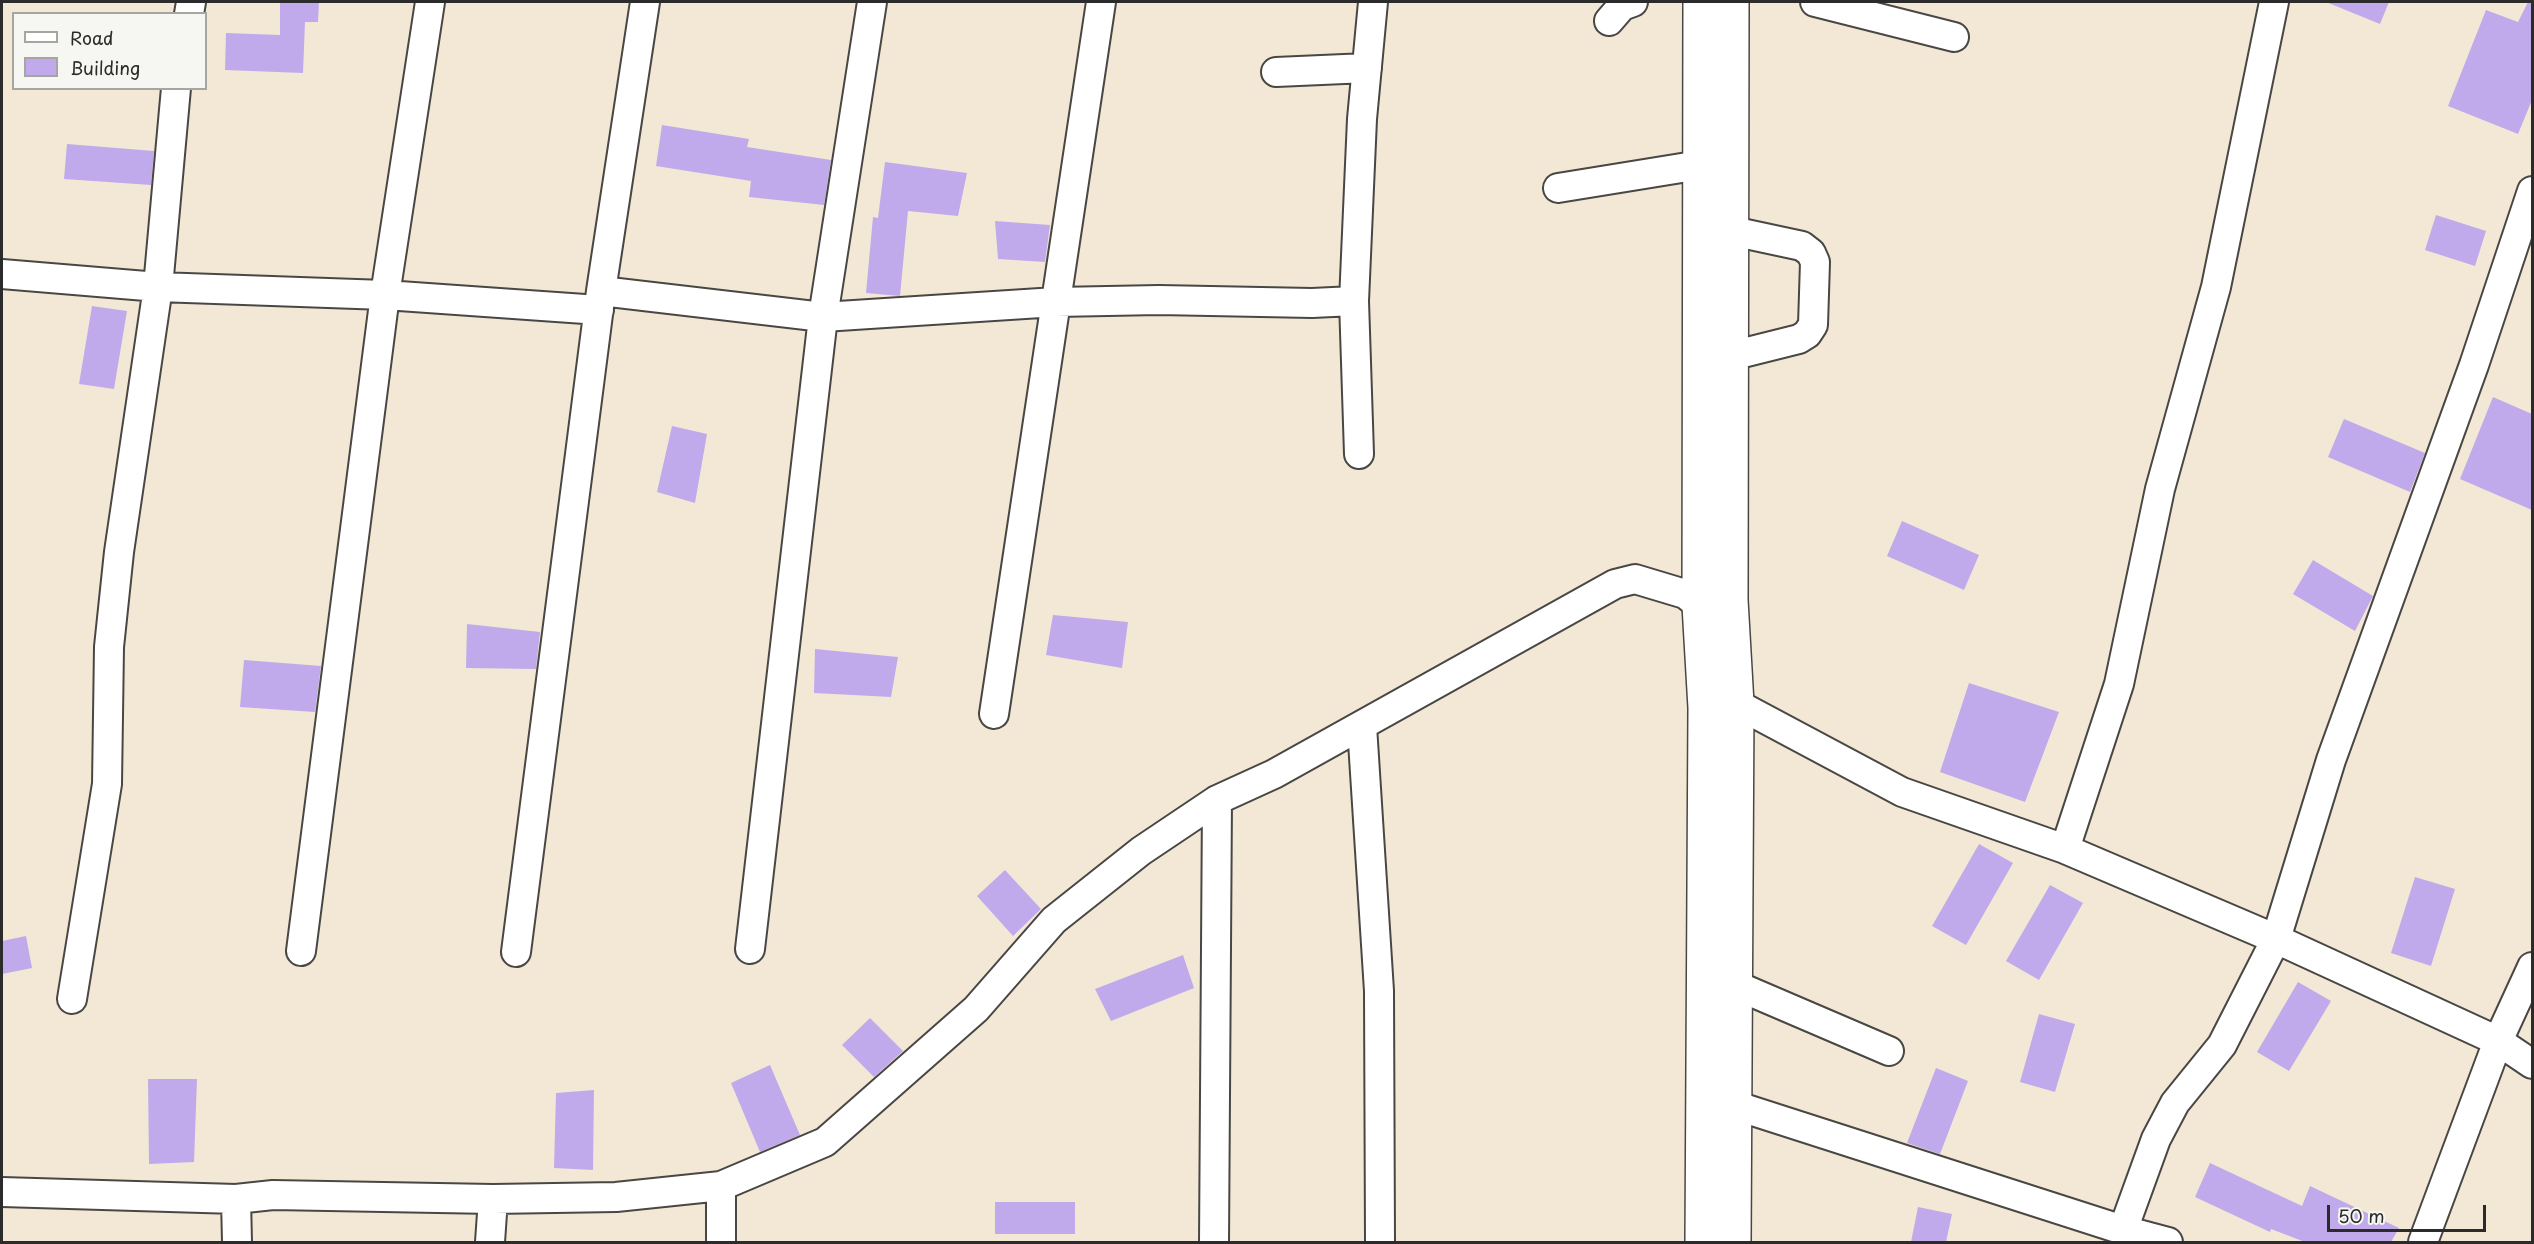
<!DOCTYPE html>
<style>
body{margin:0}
#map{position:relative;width:2534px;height:1244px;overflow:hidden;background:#f3e8d5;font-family:"Playpen Sans",sans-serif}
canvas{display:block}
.frame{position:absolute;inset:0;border:3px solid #2b2b2b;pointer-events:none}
.legend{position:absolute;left:12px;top:12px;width:195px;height:78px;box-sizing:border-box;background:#f6f6f2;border:2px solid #a5a5a2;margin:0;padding:8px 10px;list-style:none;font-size:18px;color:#2b2b2b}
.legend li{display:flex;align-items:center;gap:12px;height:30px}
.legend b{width:30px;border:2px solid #a5a5a2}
.scale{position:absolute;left:2327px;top:1205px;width:159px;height:27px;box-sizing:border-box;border:3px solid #2b2b2b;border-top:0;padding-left:8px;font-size:18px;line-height:21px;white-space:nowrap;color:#2b2b2b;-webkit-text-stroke:4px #f6f6f2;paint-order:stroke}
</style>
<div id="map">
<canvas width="2534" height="1244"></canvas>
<div class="frame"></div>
<ul class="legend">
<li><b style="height:8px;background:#fff"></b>Road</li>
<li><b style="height:16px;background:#c0aaeb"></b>Building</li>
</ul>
<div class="scale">50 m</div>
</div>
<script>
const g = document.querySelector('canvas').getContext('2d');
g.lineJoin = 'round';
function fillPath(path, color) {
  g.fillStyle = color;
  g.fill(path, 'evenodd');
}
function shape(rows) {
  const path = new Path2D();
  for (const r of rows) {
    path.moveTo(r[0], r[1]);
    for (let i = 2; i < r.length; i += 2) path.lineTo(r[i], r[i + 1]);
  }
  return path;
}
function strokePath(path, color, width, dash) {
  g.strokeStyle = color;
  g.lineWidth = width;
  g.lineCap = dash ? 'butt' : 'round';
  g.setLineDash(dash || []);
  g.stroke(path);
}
const building = shape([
 [280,2,319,2,318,22,305,22,303,73,225,70,226,33,280,35],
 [2326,2,2389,2,2380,24],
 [2528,2,2532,2,2532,100,2518,134,2448,106,2486,10,2518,22],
 [662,125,749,139,747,147,831,160,824,205,749,197,751,181,656,166],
 [67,144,154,151,151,185,64,179],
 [885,162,967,173,958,216,908,211,900,296,866,293,873,217,878,218],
 [2436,215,2486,231,2475,266,2425,250],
 [995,221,1050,225,1045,262,998,259],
 [92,306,127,311,114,389,79,384],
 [2493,397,2532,414,2532,510,2460,479],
 [2344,419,2425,453,2410,492,2328,457],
 [672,426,707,434,695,503,657,492],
 [1902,521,1979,555,1964,590,1887,556],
 [2313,560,2373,596,2355,631,2293,594],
 [1053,615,1128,622,1122,668,1046,655],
 [467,624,540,632,536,669,466,668],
 [815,649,898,657,891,697,814,693],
 [244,660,321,666,315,712,240,707],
 [1969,683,2059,712,2025,802,1940,772],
 [1979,844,2013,863,1966,945,1932,926],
 [1005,870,1041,909,1013,936,977,896],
 [2415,877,2455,889,2431,966,2391,953],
 [2050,885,2083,903,2039,980,2006,961],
 [26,936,32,968,2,974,2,941],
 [1183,955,1194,988,1111,1021,1095,989],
 [2298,982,2331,1001,2289,1071,2257,1052],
 [2039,1014,2075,1024,2055,1092,2020,1082],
 [870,1018,903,1051,874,1077,842,1045],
 [770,1065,800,1135,760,1152,731,1083],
 [1936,1068,1968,1081,1940,1154,1907,1143],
 [148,1079,197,1079,194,1162,149,1164],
 [594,1090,593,1170,554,1168,556,1093],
 [2210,1163,2302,1206,2310,1186,2399,1228,2391,1242,2305,1242,2271,1229,2270,1232,2195,1197],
 [995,1202,1075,1202,1075,1234,995,1234],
 [1918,1207,1952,1214,1946,1242,1911,1242]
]);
const minor = shape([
 [1815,2,1954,37],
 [189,14,191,2],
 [1609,21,1622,6,1633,2],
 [1276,72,1367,68],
 [1558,188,1700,165],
 [2,274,158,287,385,295,599,310],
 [601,291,823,317,1056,302,1159,300,1312,303,1354,301],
 [1731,356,1799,339,1807,334,1813,325,1815,262,1811,253,1802,246,1732,231],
 [1359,454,1354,301,1362,119,1373,2],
 [1737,704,1902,792,2065,849,2276,939,2498,1041,2532,1064],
 [994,714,1101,2],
 [1362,726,1379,991,1380,1242],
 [2065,849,2119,684,2160,489,2216,287,2274,2],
 [750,949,823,317,872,2],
 [301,951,385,295,430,2],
 [516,952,601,291,645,2],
 [1735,985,1889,1051],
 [72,999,107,784,109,647,119,552,158,287,176,88],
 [1734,1105,2123,1230,2168,1242],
 [2,1192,236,1199,273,1195,493,1199,616,1197,721,1186,825,1142,976,1009,1054,920,1141,851,1217,800,1274,774,1615,584,1635,579,1685,594,1699,605],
 [236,1199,237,1242],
 [2123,1230,2156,1139,2175,1103,2222,1045,2276,939,2331,760,2474,365,2532,191],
 [490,1242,493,1199],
 [721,1242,721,1186],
 [1214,1242,1217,800],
 [2423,1242,2498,1041,2532,967]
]);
const highway = shape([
 [1700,2,1699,605,1705,708,1702,1242],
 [1732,2,1731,600,1737,704,1734,1242]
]);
fillPath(building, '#c0aaeb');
strokePath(minor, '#494744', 32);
strokePath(highway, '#494744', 36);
strokePath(minor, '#fff', 28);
strokePath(highway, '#fff', 33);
</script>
